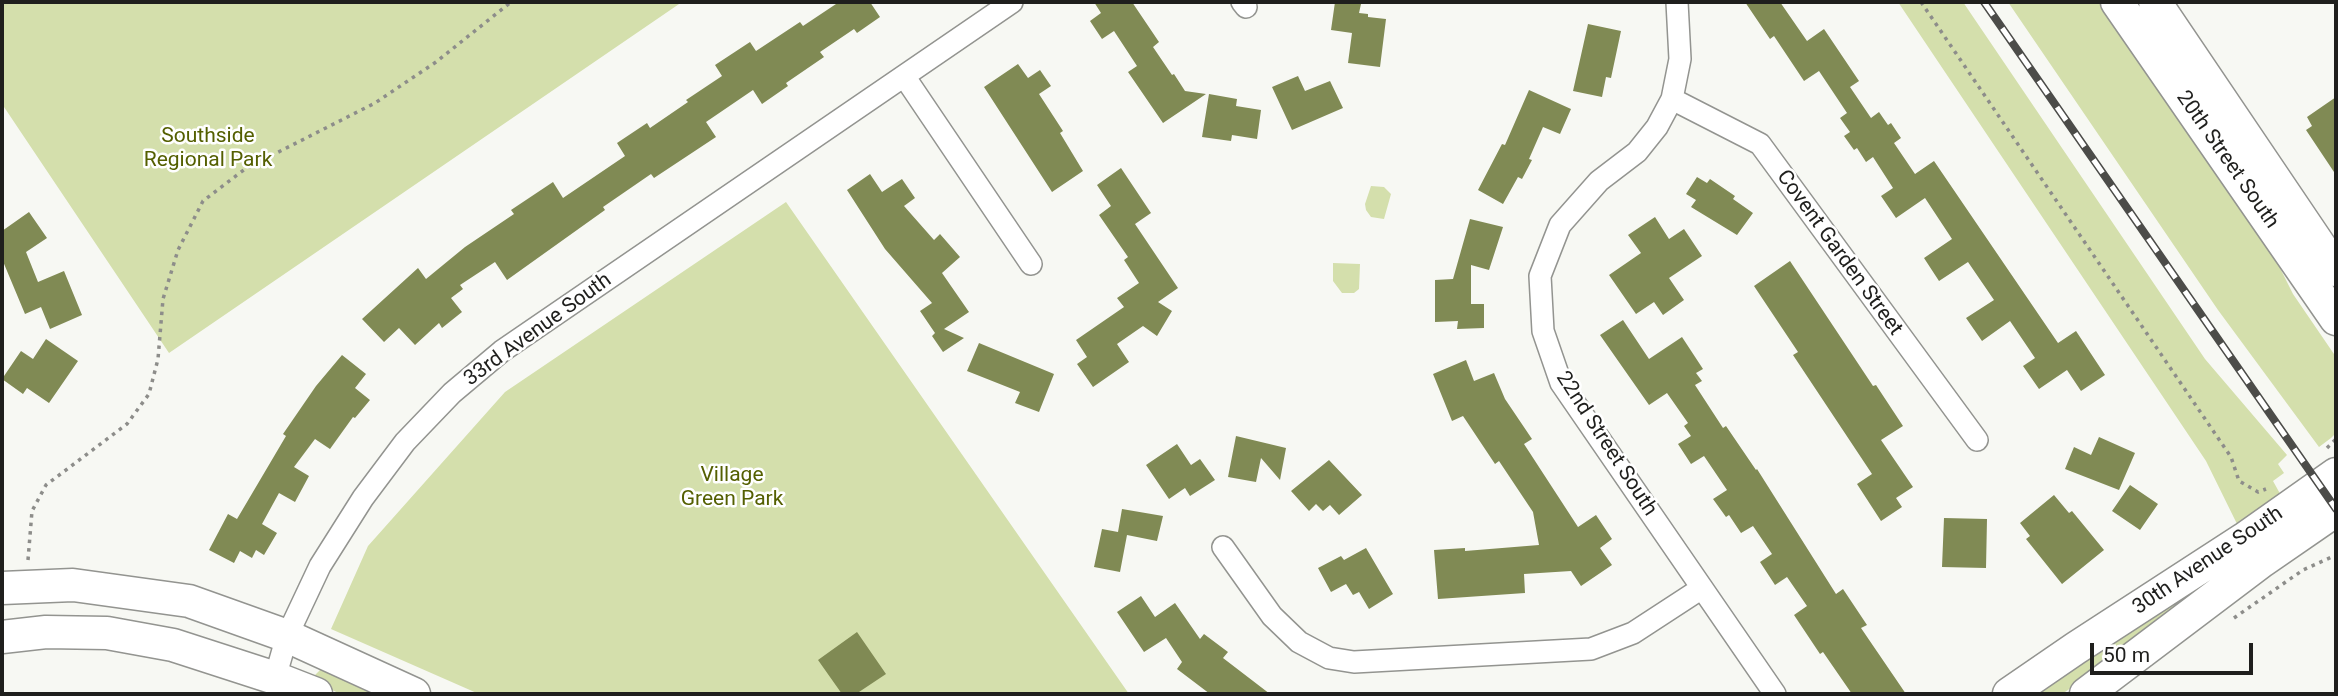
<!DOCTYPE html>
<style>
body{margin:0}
#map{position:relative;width:2338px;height:696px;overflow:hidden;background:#f7f8f3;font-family:Roboto,sans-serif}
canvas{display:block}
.frame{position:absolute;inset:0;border:4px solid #1f1f1d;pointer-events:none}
.scale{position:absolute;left:2090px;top:643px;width:163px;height:32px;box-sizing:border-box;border:4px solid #1f1f1d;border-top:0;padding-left:9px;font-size:21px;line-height:24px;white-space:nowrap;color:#1f1f1d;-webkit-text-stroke:5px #fff;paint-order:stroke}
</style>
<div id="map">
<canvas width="2338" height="696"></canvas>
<div class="frame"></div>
<div class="scale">50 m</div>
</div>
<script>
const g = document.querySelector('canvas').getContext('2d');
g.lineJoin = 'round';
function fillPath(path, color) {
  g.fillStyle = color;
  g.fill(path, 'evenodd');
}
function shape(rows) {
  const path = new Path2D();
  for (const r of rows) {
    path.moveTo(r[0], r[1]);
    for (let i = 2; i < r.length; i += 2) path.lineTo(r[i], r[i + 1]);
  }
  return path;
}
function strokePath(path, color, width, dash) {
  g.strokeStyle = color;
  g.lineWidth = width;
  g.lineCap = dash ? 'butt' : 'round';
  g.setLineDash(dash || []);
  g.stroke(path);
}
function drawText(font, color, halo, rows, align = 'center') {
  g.font = font + ' Roboto,sans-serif';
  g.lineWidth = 5;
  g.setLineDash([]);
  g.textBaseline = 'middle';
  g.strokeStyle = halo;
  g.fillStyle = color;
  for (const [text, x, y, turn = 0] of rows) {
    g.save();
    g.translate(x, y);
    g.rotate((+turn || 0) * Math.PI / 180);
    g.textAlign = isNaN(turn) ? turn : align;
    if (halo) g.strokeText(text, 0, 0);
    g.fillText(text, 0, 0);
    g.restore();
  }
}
const green = shape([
 [2,2,682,2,169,353,2,104],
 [1898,2,1963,2,2205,359,2287,455,2278,464,2284,473,2273,481,2283,499,2239,528,2206,461],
 [2008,2,2103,2,2267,242,2293,294,2336,357,2336,433,2331,438,2319,447,2218,310],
 [1371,186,1384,187,1391,194,1384,219,1371,217,1366,210,1365,204],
 [786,202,1129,694,479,694,331,629,368,546,505,392],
 [1333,263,1360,264,1359,289,1354,293,1342,293,1333,281],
 [2202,581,2206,586,2120,655,2062,694,2037,694,2052,682],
 [321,669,381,694,341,694,318,684,315,675]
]);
const building = shape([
 [839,2,870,2,880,17,857,33,854,29,820,52,824,57,786,83,788,86,762,104,753,90,706,122,716,137,654,178,651,174,603,207,605,210,507,280,495,262,460,285,463,289,451,298,462,312,442,328,439,323,415,345,399,328,384,342,362,319,418,268,426,279,465,247,514,214,511,210,553,182,563,198,625,156,617,143,647,123,650,128,688,102,686,100,722,76,715,65,750,42,756,51,800,22,803,26],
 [1094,2,1132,2,1159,42,1153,47,1172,75,1174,74,1185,91,1206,94,1163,123,1128,72,1137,66,1114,31,1102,39,1090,21,1101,13],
 [1335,2,1361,4,1359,13,1368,14,1368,17,1386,19,1380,67,1348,63,1352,33,1331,30],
 [1745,2,1780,2,1807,41,1824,29,1859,81,1850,87,1871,118,1879,112,1888,125,1891,123,1901,138,1894,143,1915,174,1934,161,2058,343,2076,331,2105,375,2081,391,2067,370,2039,389,2023,366,2035,358,2010,321,1982,341,1966,318,1994,300,1968,262,1939,281,1924,258,1952,239,1925,198,1896,218,1881,196,1893,188,1873,157,1866,162,1857,148,1854,150,1844,136,1850,132,1840,118,1847,113,1819,71,1804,81,1774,36,1770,39],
 [1588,24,1621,31,1611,78,1606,77,1602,97,1573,91],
 [1018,64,1028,78,1040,70,1051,86,1039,94,1063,131,1060,133,1083,171,1052,192,984,87],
 [1298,76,1305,91,1330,81,1343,108,1292,130,1272,87],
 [1529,90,1571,109,1560,134,1543,127,1529,159,1532,160,1522,179,1518,177,1503,204,1478,190,1502,144,1505,145],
 [1209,94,1237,99,1236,106,1261,110,1257,139,1232,135,1231,141,1202,137],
 [2336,97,2336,175,2306,130,2312,126,2307,117],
 [1121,168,1151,213,1135,224,1178,288,1158,302,1172,311,1157,336,1143,326,1117,344,1129,362,1093,387,1077,364,1087,357,1076,340,1124,307,1117,298,1139,283,1124,260,1128,257,1099,215,1111,206,1097,185],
 [870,174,882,192,902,179,915,198,904,206,934,240,940,234,960,257,942,273,969,312,944,329,964,338,943,352,932,336,935,333,920,311,932,303,885,249,847,190],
 [1697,177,1707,183,1710,179,1735,196,1733,199,1753,213,1737,235,1691,207,1696,200,1686,194],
 [29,212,47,238,26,252,38,282,64,271,82,315,50,329,41,307,25,314,2,259,2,231],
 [1655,217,1669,239,1684,229,1702,256,1669,278,1684,300,1663,315,1654,302,1636,314,1609,275,1641,253,1628,235],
 [1470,219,1503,227,1489,270,1471,265,1471,304,1484,304,1484,328,1457,329,1458,321,1435,322,1435,280,1453,279],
 [1790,261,1873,386,1876,385,1903,426,1881,440,1913,487,1896,498,1902,507,1881,521,1857,484,1872,474,1793,355,1798,352,1754,286],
 [1623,320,1649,359,1682,337,1703,369,1696,373,1702,381,1695,385,1723,428,1726,426,1756,470,1757,469,1836,594,1843,589,1867,625,1861,628,1906,694,1852,694,1823,652,1820,654,1794,615,1807,606,1787,577,1775,585,1760,562,1772,554,1753,526,1741,533,1729,515,1726,517,1713,499,1727,490,1704,456,1691,464,1678,444,1691,436,1684,426,1688,423,1667,393,1649,405,1600,335],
 [46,339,78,361,49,403,27,388,23,394,2,379,21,351,33,359],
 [979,343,1054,374,1039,412,1015,403,1020,392,967,371],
 [342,355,366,374,355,388,370,400,355,418,353,417,330,449,315,439,294,467,309,476,295,502,279,493,262,524,277,533,264,555,256,550,252,558,240,551,234,563,209,550,228,514,237,519,286,436,283,434,316,386],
 [1466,360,1474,381,1494,373,1505,399,1532,439,1524,444,1578,527,1596,515,1612,539,1600,548,1612,565,1581,586,1571,571,1524,574,1525,593,1438,599,1434,550,1465,548,1465,551,1539,545,1533,512,1499,461,1495,464,1463,416,1452,421,1433,374],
 [1236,436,1286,448,1280,480,1261,458,1256,482,1228,477],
 [2099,437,2135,453,2119,490,2065,469,2074,447,2091,455],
 [1177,444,1191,465,1200,459,1215,480,1190,496,1185,488,1169,499,1146,465],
 [1329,460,1362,495,1339,515,1330,505,1323,511,1316,504,1309,511,1291,491],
 [2130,485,2158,504,2140,530,2112,511],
 [2054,495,2069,513,2072,511,2104,550,2062,584,2026,539,2030,536,2020,523],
 [1122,509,1163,516,1157,541,1127,535,1120,572,1094,567,1102,529,1118,532],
 [1944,518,1987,519,1986,568,1942,567],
 [1366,548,1393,594,1369,609,1359,592,1353,595,1346,584,1331,592,1318,568,1341,556,1344,560],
 [1141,596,1155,617,1175,603,1200,639,1204,634,1228,652,1223,658,1270,694,1210,694,1177,669,1182,662,1166,638,1144,652,1117,612],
 [857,632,886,674,856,694,842,694,818,660]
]);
const path = shape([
 [1921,2,2231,457,2239,481,2258,492,2266,489],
 [2327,448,2336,439],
 [28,560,32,511,46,485,127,424,149,394,158,359,163,299,178,250,203,201,245,169,375,103,436,62,511,2],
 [2234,618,2303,570,2336,555]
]);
const street = shape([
 [1242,2,1246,7],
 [1677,2,1680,59,1672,99,1657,127,1637,152,1599,181,1560,225,1540,276,1543,331,1561,383,1775,694],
 [904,76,1031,264],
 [1672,99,1760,144,1977,440],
 [1223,547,1272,616,1299,642,1329,658,1354,662,1591,649,1633,633,1702,588],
 [275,678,287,636,320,566,363,498,405,442,452,393,502,351,1012,2]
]);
const secondary = shape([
 [2117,2,2336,319],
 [2155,2,2336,270],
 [2,588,73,585,189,601,287,636,414,694],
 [2,637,46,632,107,633,173,645,275,678,316,694],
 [2009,694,2076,648,2244,539,2336,474],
 [2086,694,2262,561,2336,510]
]);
const rail = shape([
 [1984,2,2336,509]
]);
const parkNames = [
 ["Southside",208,137],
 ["Regional Park",208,161],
 ["Village",732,476],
 ["Green Park",732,500]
];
const streetNames = [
 ["20th Street South",2227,160,55],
 ["Covent Garden Street",1839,253,54],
 ["33rd Avenue South",538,330,-36],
 ["22nd Street South",1606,444,57],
 ["30th Avenue South",2208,561,-34]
];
fillPath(green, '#d4dfac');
fillPath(building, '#808a54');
strokePath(street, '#939490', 24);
strokePath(secondary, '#939490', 35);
strokePath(path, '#8d8d8a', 3.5, [3.5, 5]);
strokePath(street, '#fff', 21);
strokePath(secondary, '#fff', 32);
strokePath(rail, '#4c4c49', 8);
strokePath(rail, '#fff', 5, [16]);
drawText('21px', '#545f01', '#fff', parkNames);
drawText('21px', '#1f1f1d', '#fff', streetNames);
</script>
